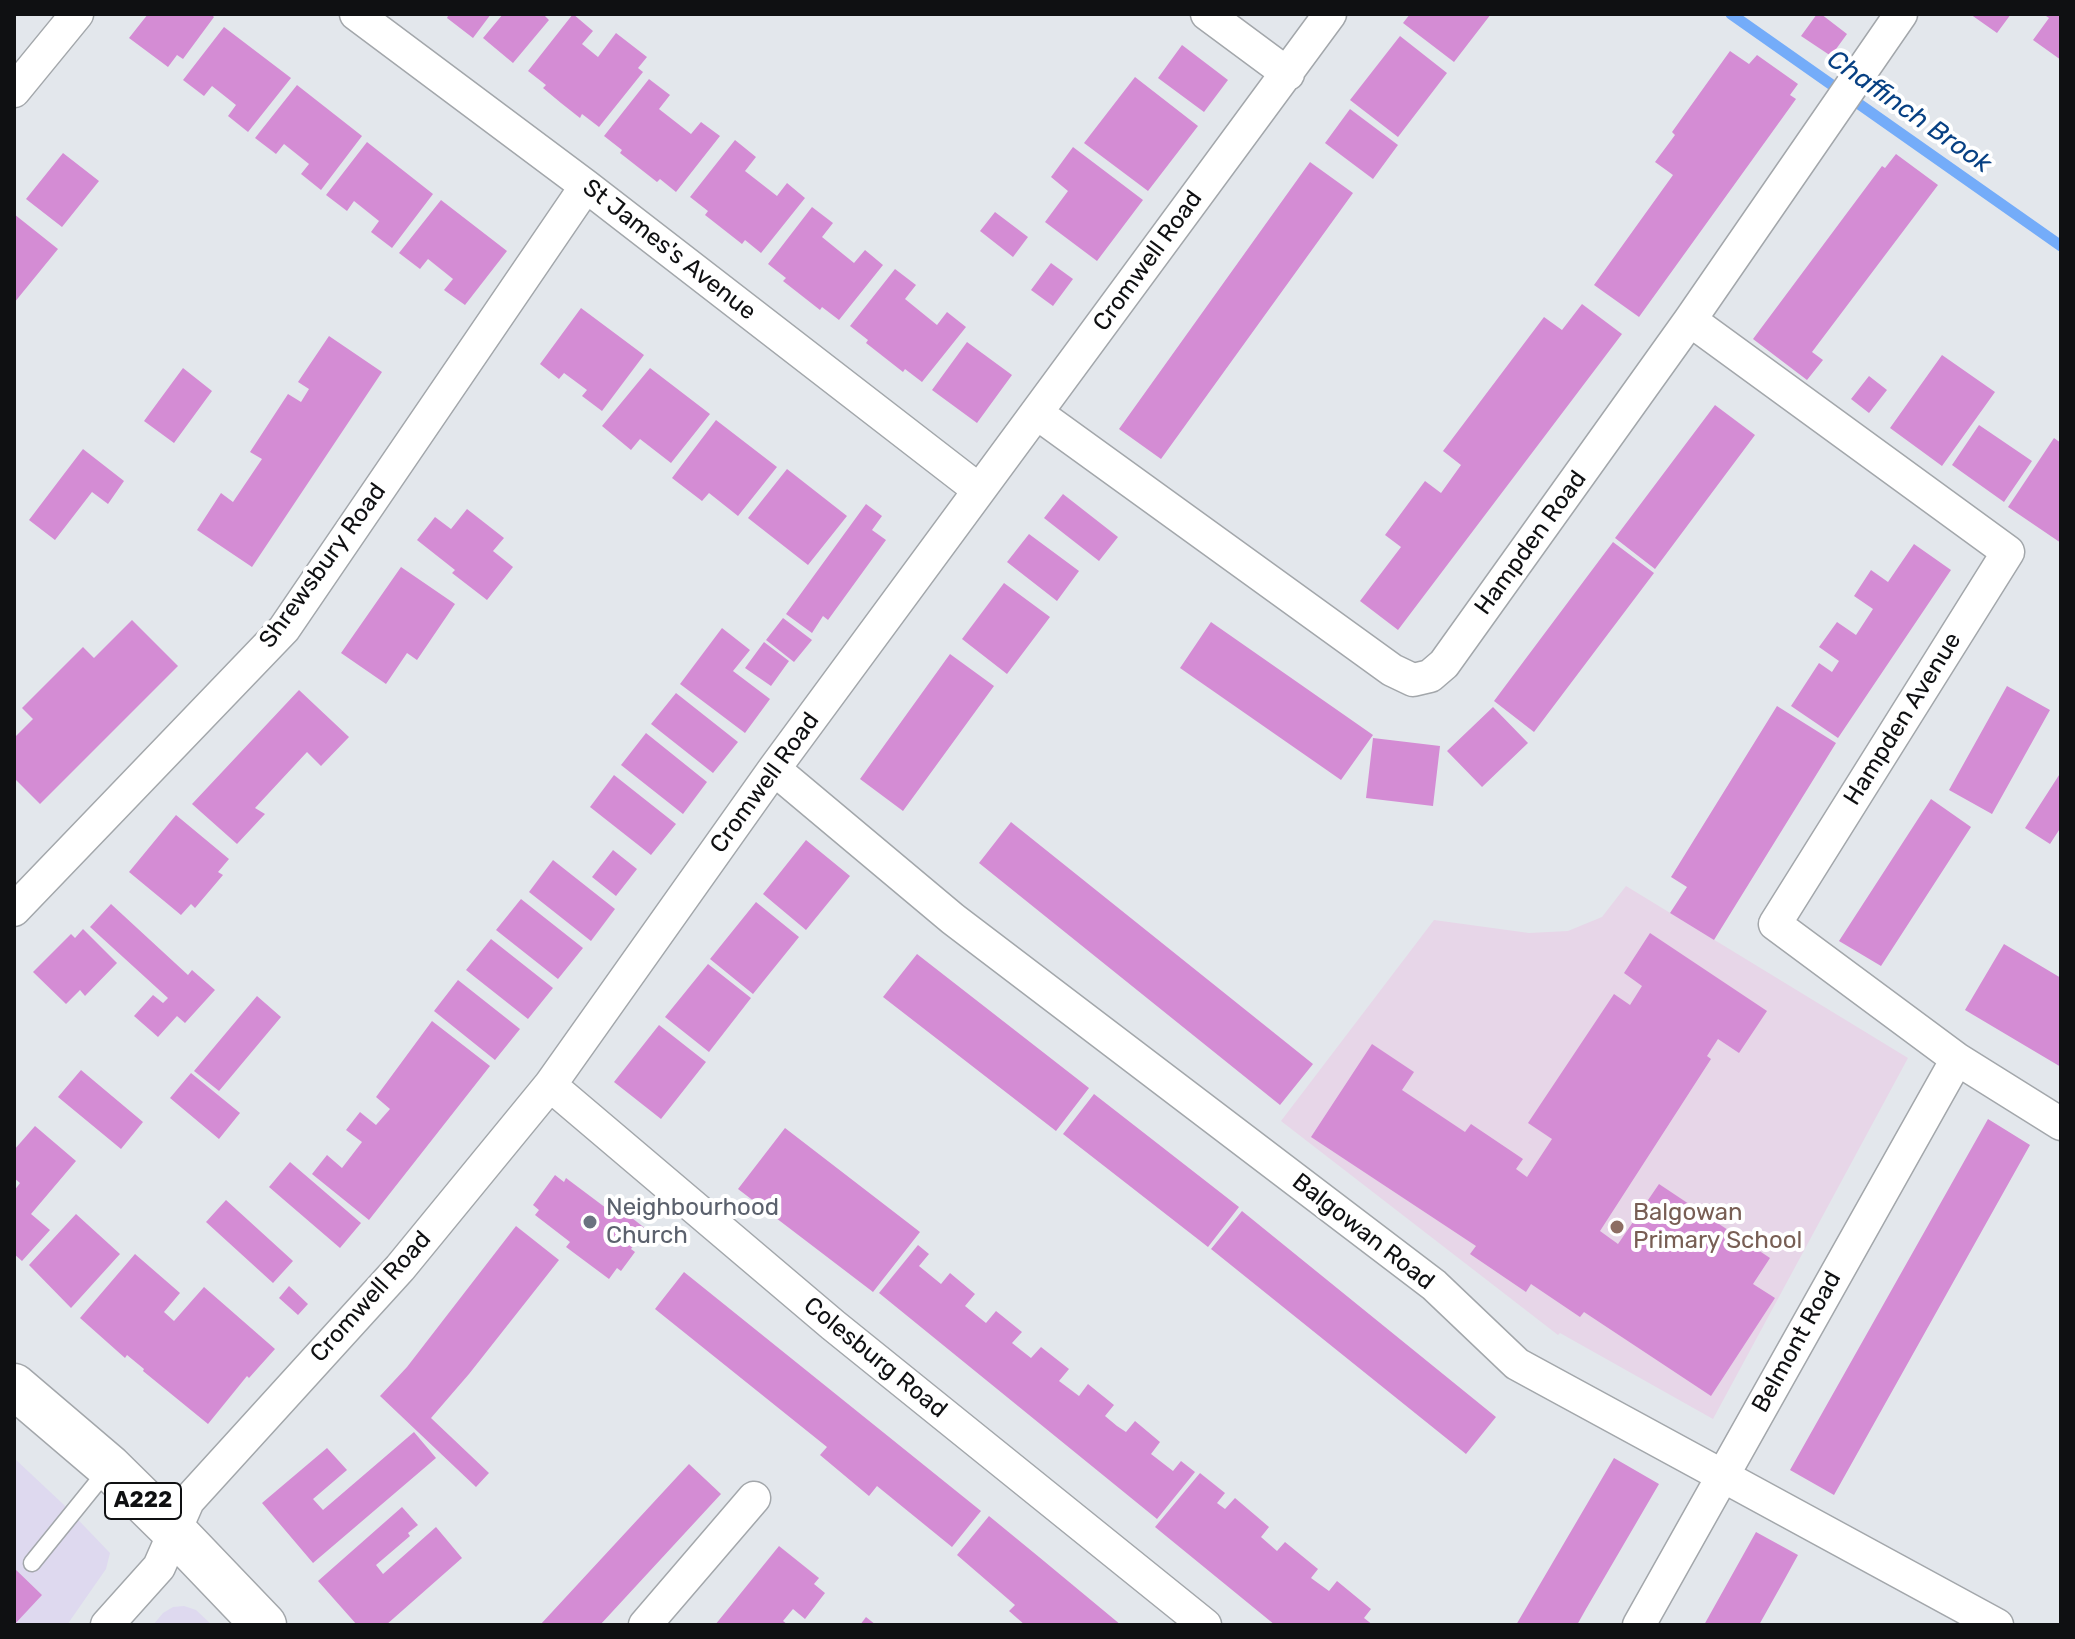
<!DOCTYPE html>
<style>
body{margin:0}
#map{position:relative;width:2075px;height:1639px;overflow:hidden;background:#e3e7ec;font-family:Rubik,sans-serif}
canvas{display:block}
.frame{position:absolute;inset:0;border:16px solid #0f1012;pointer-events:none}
</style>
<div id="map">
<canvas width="2075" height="1639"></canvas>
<div class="frame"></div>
</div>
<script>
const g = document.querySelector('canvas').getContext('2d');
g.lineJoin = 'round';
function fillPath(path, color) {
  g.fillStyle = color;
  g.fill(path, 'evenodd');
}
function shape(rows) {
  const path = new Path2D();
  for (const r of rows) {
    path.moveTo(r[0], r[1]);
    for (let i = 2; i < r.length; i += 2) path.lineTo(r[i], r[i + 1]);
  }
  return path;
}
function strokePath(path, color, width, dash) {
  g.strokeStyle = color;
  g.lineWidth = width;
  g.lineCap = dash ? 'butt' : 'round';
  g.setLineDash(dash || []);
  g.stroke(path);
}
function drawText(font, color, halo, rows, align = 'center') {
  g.font = font + ' Rubik,sans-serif';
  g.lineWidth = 8;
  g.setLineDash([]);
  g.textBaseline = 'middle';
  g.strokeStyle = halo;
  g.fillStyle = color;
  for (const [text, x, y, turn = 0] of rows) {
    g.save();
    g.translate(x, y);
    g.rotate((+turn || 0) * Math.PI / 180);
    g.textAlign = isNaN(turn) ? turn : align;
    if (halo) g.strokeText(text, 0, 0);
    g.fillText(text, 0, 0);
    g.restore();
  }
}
const commercial = shape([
 [14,1458,63,1504,110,1553,106,1569,67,1625,14,1625],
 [184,1606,196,1610,212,1625,153,1625,163,1613,173,1607]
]);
const education = shape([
 [1626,886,1908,1058,1713,1419,1560,1333,1558,1335,1281,1121,1434,920,1529,933,1568,931,1602,917]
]);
const stream = shape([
 [1731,14,2061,246]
]);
const building = shape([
 [148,14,211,14,214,17,183,59,177,55,168,67,129,38],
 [449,14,491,14,473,38,447,18],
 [503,14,543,14,549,20,513,63,483,38],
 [573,14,593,31,582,44,598,57,616,33,647,57,638,68,643,72,599,127,582,114,580,118,561,103,543,88,546,85,528,71],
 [1410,14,1491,14,1454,62,1403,23],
 [1817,14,1821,14,1847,34,1831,56,1801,36],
 [1970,14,2011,14,1997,33],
 [2043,14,2061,14,2061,60,2033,40,2049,18],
 [224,27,291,78,248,132,228,116,236,105,212,86,204,96,183,80],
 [1400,36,1447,73,1398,137,1350,100],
 [1182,45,1228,80,1204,112,1158,78],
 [1730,51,1749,64,1757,55,1798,84,1790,95,1796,99,1639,317,1594,285,1673,175,1655,162,1675,135,1672,132],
 [1135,77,1198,126,1148,191,1084,143],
 [649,79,670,95,659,109,691,134,701,122,720,136,676,192,660,179,657,182,620,153,622,150,604,136],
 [297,85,362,136,321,190,301,174,309,164,284,144,276,154,255,138],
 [1350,109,1398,145,1373,179,1325,143],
 [735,140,756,157,745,171,777,196,787,183,805,198,761,253,745,240,742,244,705,215,708,211,690,197],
 [367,142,433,194,392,248,371,232,379,221,354,201,347,211,326,195],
 [1073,147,1143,200,1097,261,1045,222,1068,191,1051,177],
 [63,153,99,181,62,227,26,199],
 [1896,154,1938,185,1812,352,1823,360,1807,380,1753,339,1882,166,1885,168],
 [1310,162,1353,193,1161,459,1119,429],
 [441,200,507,251,465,305,444,290,453,279,428,259,420,269,399,253],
 [812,207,833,223,822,237,854,263,865,250,883,265,839,320,822,307,820,310,783,281,786,278,768,264],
 [995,212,1028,237,1013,257,980,231],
 [14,214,58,249,14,303],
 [1051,263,1073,279,1053,306,1031,290],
 [895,269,916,285,905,299,937,325,947,312,966,327,922,382,905,369,903,372,866,343,868,340,850,326],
 [1582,304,1622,334,1398,630,1360,601,1401,547,1385,535,1425,481,1441,493,1461,465,1443,451,1544,317,1562,330],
 [581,308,644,355,602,411,582,396,587,390,564,373,559,379,540,364],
 [329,336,382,372,252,567,197,530,221,493,233,502,262,459,250,452,288,394,301,402,309,389,298,382],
 [967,342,1012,375,977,423,932,390],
 [1942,355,1995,392,1942,466,1890,428],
 [183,368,212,391,174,443,144,421],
 [650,368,710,414,671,463,640,439,631,450,602,426],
 [1869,376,1887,390,1869,413,1851,399],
 [1715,405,1755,435,1655,569,1615,538],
 [716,420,777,467,738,516,709,493,702,501,672,478],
 [1979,425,2032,461,2004,502,1952,465],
 [2054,438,2061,443,2061,543,2008,507],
 [83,449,124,481,108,504,92,492,55,540,29,520],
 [787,469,847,516,808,565,748,518],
 [1063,494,1118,537,1099,561,1044,518],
 [866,504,882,516,872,530,886,540,828,620,823,616,812,633,786,614],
 [467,509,504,538,493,551,513,567,487,600,452,573,455,570,417,540,435,517,451,529],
 [1029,534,1079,571,1057,601,1007,562],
 [1613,542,1654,573,1534,732,1494,701],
 [1914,544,1951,570,1838,738,1791,706,1819,663,1832,672,1839,661,1819,647,1837,622,1856,635,1873,609,1854,596,1871,570,1888,582],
 [401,567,455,604,417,660,407,653,386,684,341,653],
 [1004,583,1050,617,1007,674,962,639],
 [783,618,812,640,794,662,766,640],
 [132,620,178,666,40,804,14,778,14,738,33,719,22,708,83,647,94,658],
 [1211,622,1373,735,1341,780,1180,668],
 [722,628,750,650,733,671,770,699,745,733,680,684],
 [764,642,789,661,771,686,745,668],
 [950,654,994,686,903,811,860,779],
 [2007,686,2050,710,1992,814,1949,790],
 [299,690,349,737,321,766,307,752,255,808,265,814,237,844,192,804],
 [676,693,738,742,713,773,651,724],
 [1777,706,1836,743,1714,940,1670,913,1687,887,1671,877],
 [1493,707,1528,743,1482,787,1447,751],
 [646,733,707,782,683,814,621,765],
 [1373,738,1440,746,1433,806,1366,798],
 [2061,772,2061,827,2050,844,2025,828],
 [614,775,676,824,651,855,590,807],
 [1931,799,1971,827,1881,966,1839,941],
 [176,815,229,859,218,872,223,875,195,908,191,904,181,915,129,872],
 [1011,822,1313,1064,1280,1105,979,863],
 [806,840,850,876,806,930,763,894],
 [613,850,637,869,616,896,592,877],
 [553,860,615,909,591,941,529,892],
 [521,899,583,948,558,979,496,930],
 [756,902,799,937,753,994,710,959],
 [111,904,188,975,192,970,215,990,185,1023,177,1016,158,1037,134,1016,153,995,163,1003,168,998,90,927],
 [83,929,117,963,85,996,80,990,66,1004,33,972,71,934,75,938],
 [1650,933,1767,1011,1739,1053,1718,1039,1707,1056,1711,1059,1600,1231,1618,1244,1659,1184,1770,1258,1753,1284,1775,1298,1711,1396,1584,1312,1580,1317,1531,1284,1526,1292,1470,1254,1476,1246,1311,1137,1372,1044,1414,1072,1402,1090,1465,1132,1471,1124,1523,1159,1516,1169,1527,1177,1552,1139,1528,1123,1614,994,1630,1005,1642,986,1624,973],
 [491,939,553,988,528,1019,466,970],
 [2004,944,2061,978,2061,1067,1965,1010],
 [917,954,1089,1088,1056,1131,883,997],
 [708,964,751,998,709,1052,665,1017],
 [458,980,520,1029,495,1060,434,1011],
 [257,996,281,1017,219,1091,194,1071],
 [432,1021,490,1066,369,1220,312,1174,327,1155,342,1168,362,1142,346,1130,360,1112,376,1125,390,1109,376,1097],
 [659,1025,706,1062,661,1119,614,1082],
 [81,1070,143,1122,121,1149,58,1097],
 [191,1073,240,1113,219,1139,170,1098],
 [1094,1094,1239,1207,1208,1247,1063,1134],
 [1988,1119,2030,1145,1834,1495,1790,1470],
 [35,1126,76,1161,31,1214,50,1230,22,1261,14,1254,14,1191,20,1183,14,1178,14,1150],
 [785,1128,920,1232,873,1292,738,1189],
 [290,1162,361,1223,340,1248,269,1187],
 [555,1175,564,1182,566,1178,614,1214,618,1207,646,1229,631,1249,635,1252,621,1271,617,1268,609,1279,566,1247,570,1242,535,1215,539,1210,533,1205],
 [226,1200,293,1261,273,1283,206,1222],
 [1242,1211,1496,1417,1466,1454,1211,1249],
 [76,1214,120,1254,71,1308,29,1265],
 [516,1226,559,1260,469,1374,431,1418,489,1473,476,1487,380,1396,407,1367],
 [918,1245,929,1254,919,1266,941,1284,950,1273,975,1294,965,1306,986,1323,996,1311,1022,1332,1012,1343,1031,1358,1041,1347,1069,1369,1059,1381,1079,1396,1088,1384,1114,1405,1105,1416,1117,1426,1126,1432,1135,1421,1160,1442,1151,1454,1173,1471,1181,1461,1195,1472,1157,1519,879,1293],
 [135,1254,180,1293,164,1312,174,1321,204,1287,275,1349,249,1378,247,1376,208,1424,143,1371,144,1369,127,1355,125,1358,80,1318],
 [684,1272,981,1511,952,1547,877,1486,869,1496,820,1455,827,1447,655,1309],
 [289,1286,308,1304,298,1315,279,1298],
 [414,1432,436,1458,313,1563,262,1503,327,1448,347,1470,313,1499,323,1510],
 [1614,1458,1659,1484,1586,1609,1577,1625,1516,1625],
 [689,1464,721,1494,600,1625,540,1625],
 [1200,1473,1225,1493,1217,1503,1225,1509,1235,1498,1269,1527,1261,1537,1277,1551,1285,1542,1318,1569,1311,1578,1329,1591,1337,1581,1371,1609,1364,1618,1373,1625,1275,1625,1155,1527],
 [402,1507,418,1525,408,1533,410,1536,376,1565,383,1574,436,1527,462,1558,386,1625,357,1625,318,1581],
 [989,1516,1039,1557,1121,1625,1025,1625,1009,1611,1015,1605,957,1555],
 [1756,1532,1798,1555,1782,1584,1759,1625,1704,1625],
 [779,1546,819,1578,814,1584,825,1593,805,1619,793,1609,783,1621,788,1625,715,1625],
 [14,1568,42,1595,14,1625],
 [866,1617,876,1625,860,1625]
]);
const service = shape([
 [32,1563,108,1469]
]);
const minor = shape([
 [356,14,586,186,979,490],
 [1207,14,1288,74],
 [14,91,77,14],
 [1690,320,2008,552,1775,924,1957,1059,2061,1124],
 [1038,414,1392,670,1413,680,1430,676,1444,664,1690,320,1901,14],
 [774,769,953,919,1434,1285,1517,1364,1997,1625],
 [14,910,284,629,586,186],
 [550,1085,833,1325,1205,1625],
 [107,1625,159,1567,188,1501,400,1268,550,1085,774,769,1330,14],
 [645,1625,754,1498],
 [1639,1625,1957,1059]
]);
const primary = shape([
 [14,1386,109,1467,173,1530,264,1625]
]);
const markers = [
 [590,1222,8,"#6b7280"],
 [1617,1227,8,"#8d6e63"]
];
const shields = [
 [143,1501,76]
];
const shieldNames = [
 ["A222",143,1501]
];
const streetNames = [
 ["St James's Avenue",669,250,38],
 ["Cromwell Road",1148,261,-54],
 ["Hampden Road",1531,543,-54],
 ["Shrewsbury Road",323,566,-54],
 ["Hampden Avenue",1903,719,-58],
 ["Cromwell Road",765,783,-54],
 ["Balgowan Road",1363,1232,38],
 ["Cromwell Road",371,1297,-48],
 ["Belmont Road",1797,1342,-61],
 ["Colesburg Road",875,1358,39]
];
const worshipNames = [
 ["Neighbourhood",606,1208],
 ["Church",606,1236]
];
const educationNames = [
 ["Balgowan",1633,1213],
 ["Primary School",1633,1241]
];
const waterNames = [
 ["Chaffinch Brook",1909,112,35]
];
fillPath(commercial, '#ded9ef');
fillPath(education, '#e7d6e8');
strokePath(stream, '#74acf9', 11);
fillPath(building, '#d48cd4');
strokePath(service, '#a3a7ab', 19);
strokePath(minor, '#a3a7ab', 35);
strokePath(primary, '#a3a7ab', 47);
strokePath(service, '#fff', 16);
strokePath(minor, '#fff', 32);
strokePath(primary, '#fff', 44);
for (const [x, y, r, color] of markers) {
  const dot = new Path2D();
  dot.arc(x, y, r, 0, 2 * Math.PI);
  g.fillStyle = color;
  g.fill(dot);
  strokePath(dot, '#fff', 3);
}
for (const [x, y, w] of shields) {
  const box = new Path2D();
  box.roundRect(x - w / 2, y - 18, w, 36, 6);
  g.fillStyle = '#fff';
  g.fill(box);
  strokePath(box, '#0f1012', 2);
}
drawText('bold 22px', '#0f1012', null, shieldNames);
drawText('24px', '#0f1012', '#fff', streetNames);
drawText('24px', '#5b616d', '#fff', worshipNames, 'left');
drawText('24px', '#785e54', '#fff', educationNames, 'left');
drawText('italic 26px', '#074083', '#fff', waterNames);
</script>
